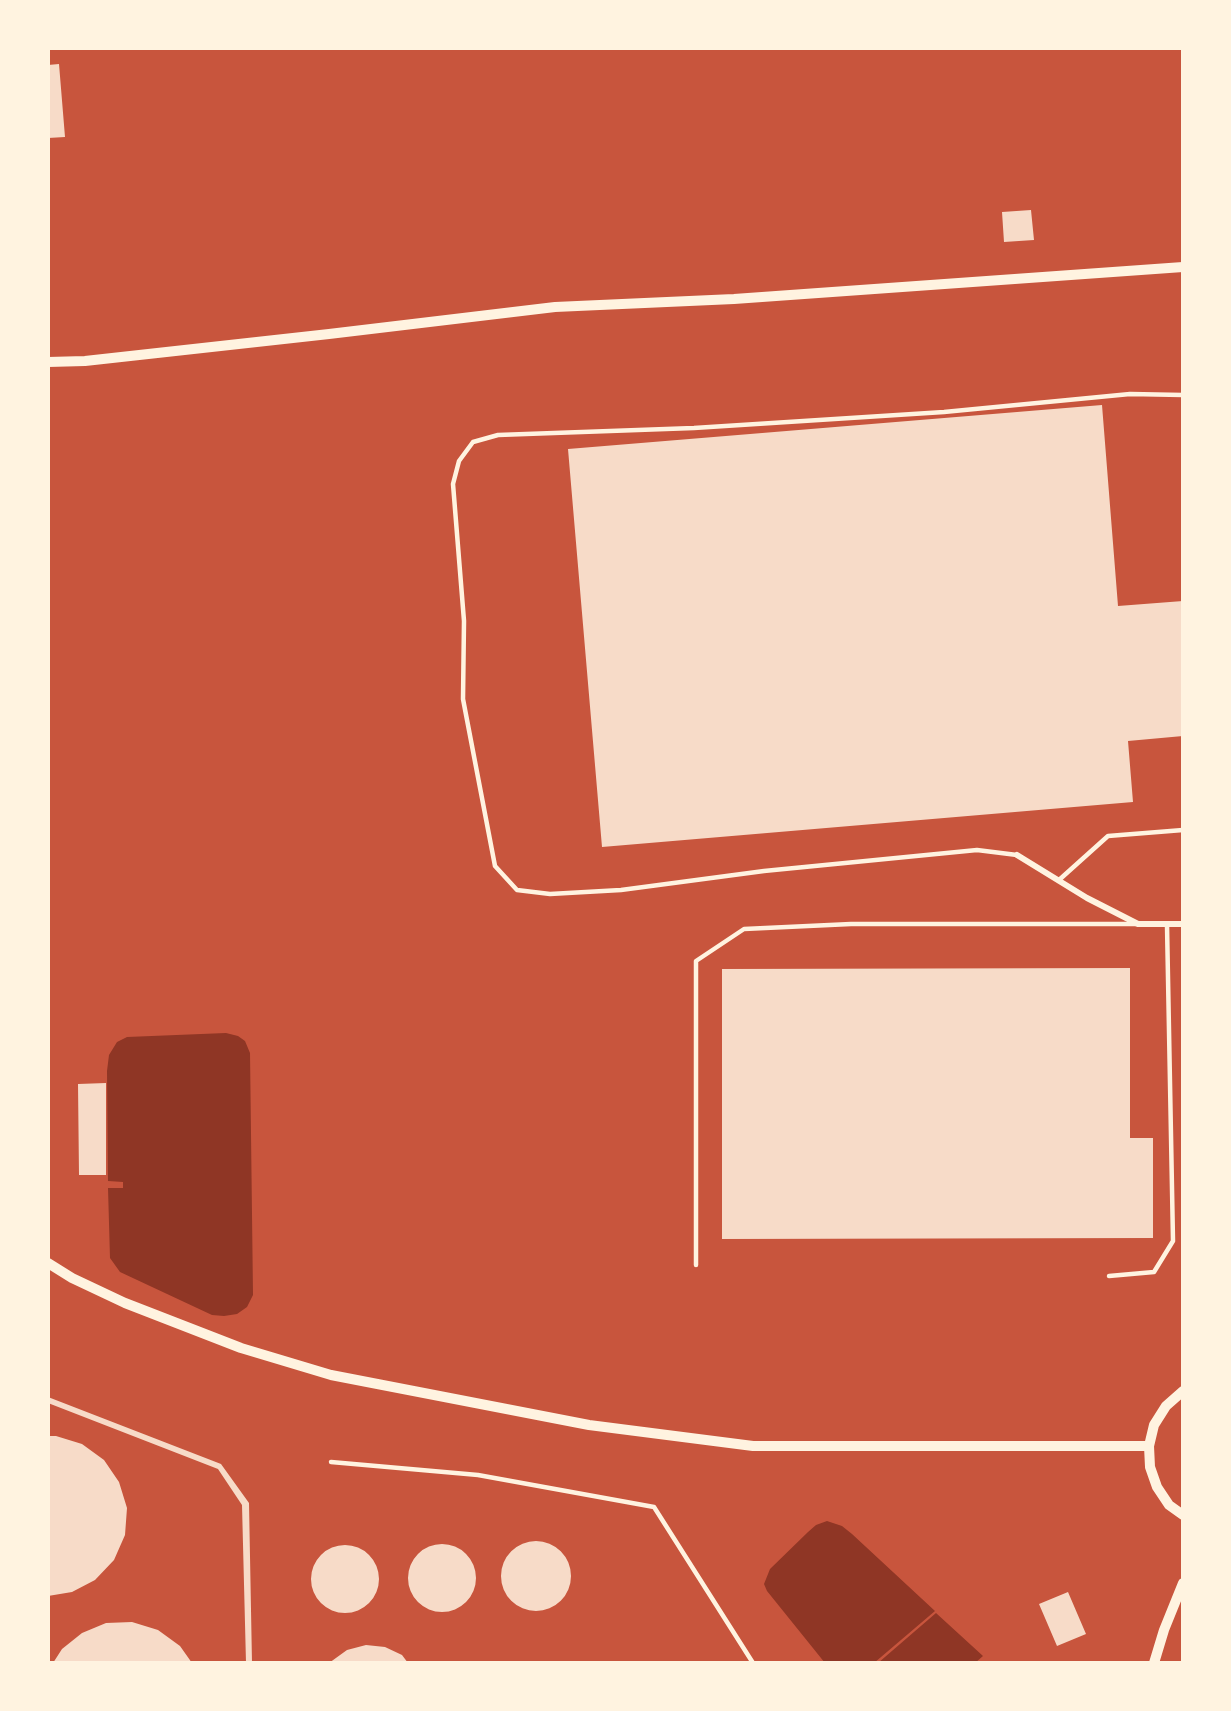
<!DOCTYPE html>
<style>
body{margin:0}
#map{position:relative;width:1231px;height:1711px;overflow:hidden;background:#c8553d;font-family:Manrope,sans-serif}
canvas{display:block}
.frame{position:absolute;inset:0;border:50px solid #fff3e0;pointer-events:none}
</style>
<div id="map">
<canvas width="1231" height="1711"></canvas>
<div class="frame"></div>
</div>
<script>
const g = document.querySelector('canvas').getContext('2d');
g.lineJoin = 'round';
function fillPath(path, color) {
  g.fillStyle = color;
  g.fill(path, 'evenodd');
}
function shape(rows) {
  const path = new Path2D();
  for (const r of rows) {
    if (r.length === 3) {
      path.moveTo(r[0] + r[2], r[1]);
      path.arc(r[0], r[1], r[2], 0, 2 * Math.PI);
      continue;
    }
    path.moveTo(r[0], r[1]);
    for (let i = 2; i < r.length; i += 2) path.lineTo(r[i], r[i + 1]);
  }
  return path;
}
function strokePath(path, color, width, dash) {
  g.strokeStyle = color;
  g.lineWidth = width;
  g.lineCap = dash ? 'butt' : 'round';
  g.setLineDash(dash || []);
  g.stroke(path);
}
const water = shape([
 [226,1033,238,1036,245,1041,250,1053,253,1295,247,1307,237,1314,224,1316,212,1315,120,1272,110,1258,108,1188,123,1188,123,1182,108,1181,107,1071,109,1055,117,1042,127,1037],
 [827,1521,842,1526,852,1534,935,1611,874,1663,825,1663,767,1591,764,1584,770,1569,808,1532,816,1525],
 [936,1613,983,1656,975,1663,878,1663]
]);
const building = shape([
 [59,64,65,137,48,138,48,65],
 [1031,210,1034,240,1004,242,1002,212],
 [1102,405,1118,606,1183,601,1183,736,1128,741,1133,802,602,847,568,449],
 [1130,968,1130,1138,1153,1138,1153,1238,722,1239,722,969],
 [106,1083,106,1175,79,1175,78,1084],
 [48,1397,221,1464,249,1503,252,1663,246,1663,242,1505,218,1469,48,1403],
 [48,1436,56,1436,82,1444,104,1460,119,1482,127,1508,125,1535,114,1560,95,1580,72,1592,48,1596],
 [536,1576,35],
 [442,1578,34],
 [345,1579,34],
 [1068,1592,1086,1634,1057,1646,1039,1604],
 [132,1622,158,1630,180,1646,192,1663,53,1663,62,1649,82,1633,106,1623],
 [366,1645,385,1647,402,1655,408,1663,329,1663,347,1650]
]);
const service = shape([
 [1017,855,977,850,764,871,621,890,550,894,517,890,495,866,463,699,464,621,453,484,459,461,473,442,498,435,694,428,944,412,1130,394,1183,395],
 [1059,880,1108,836,1183,830],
 [696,1265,696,961,744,929,851,924,1136,924],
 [1109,1276,1154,1272,1173,1241,1167,925],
 [331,1462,478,1475,654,1507,753,1663]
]);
const minor = shape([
 [1017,855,1087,898,1138,924,1183,924]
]);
const tertiary = shape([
 [48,362,85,361,329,334,555,307,734,299,1183,267],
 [48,1263,72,1278,125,1303,241,1348,331,1375,589,1425,753,1446,1149,1446],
 [1183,1391,1166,1406,1154,1425,1149,1446,1150,1467,1157,1487,1169,1505,1183,1515],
 [1154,1663,1164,1630,1183,1583]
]);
fillPath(water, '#8f3625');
fillPath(building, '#f7dbc8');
strokePath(service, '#fff3e0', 4.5);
strokePath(minor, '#fff3e0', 6);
strokePath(tertiary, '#fff3e0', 10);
</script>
